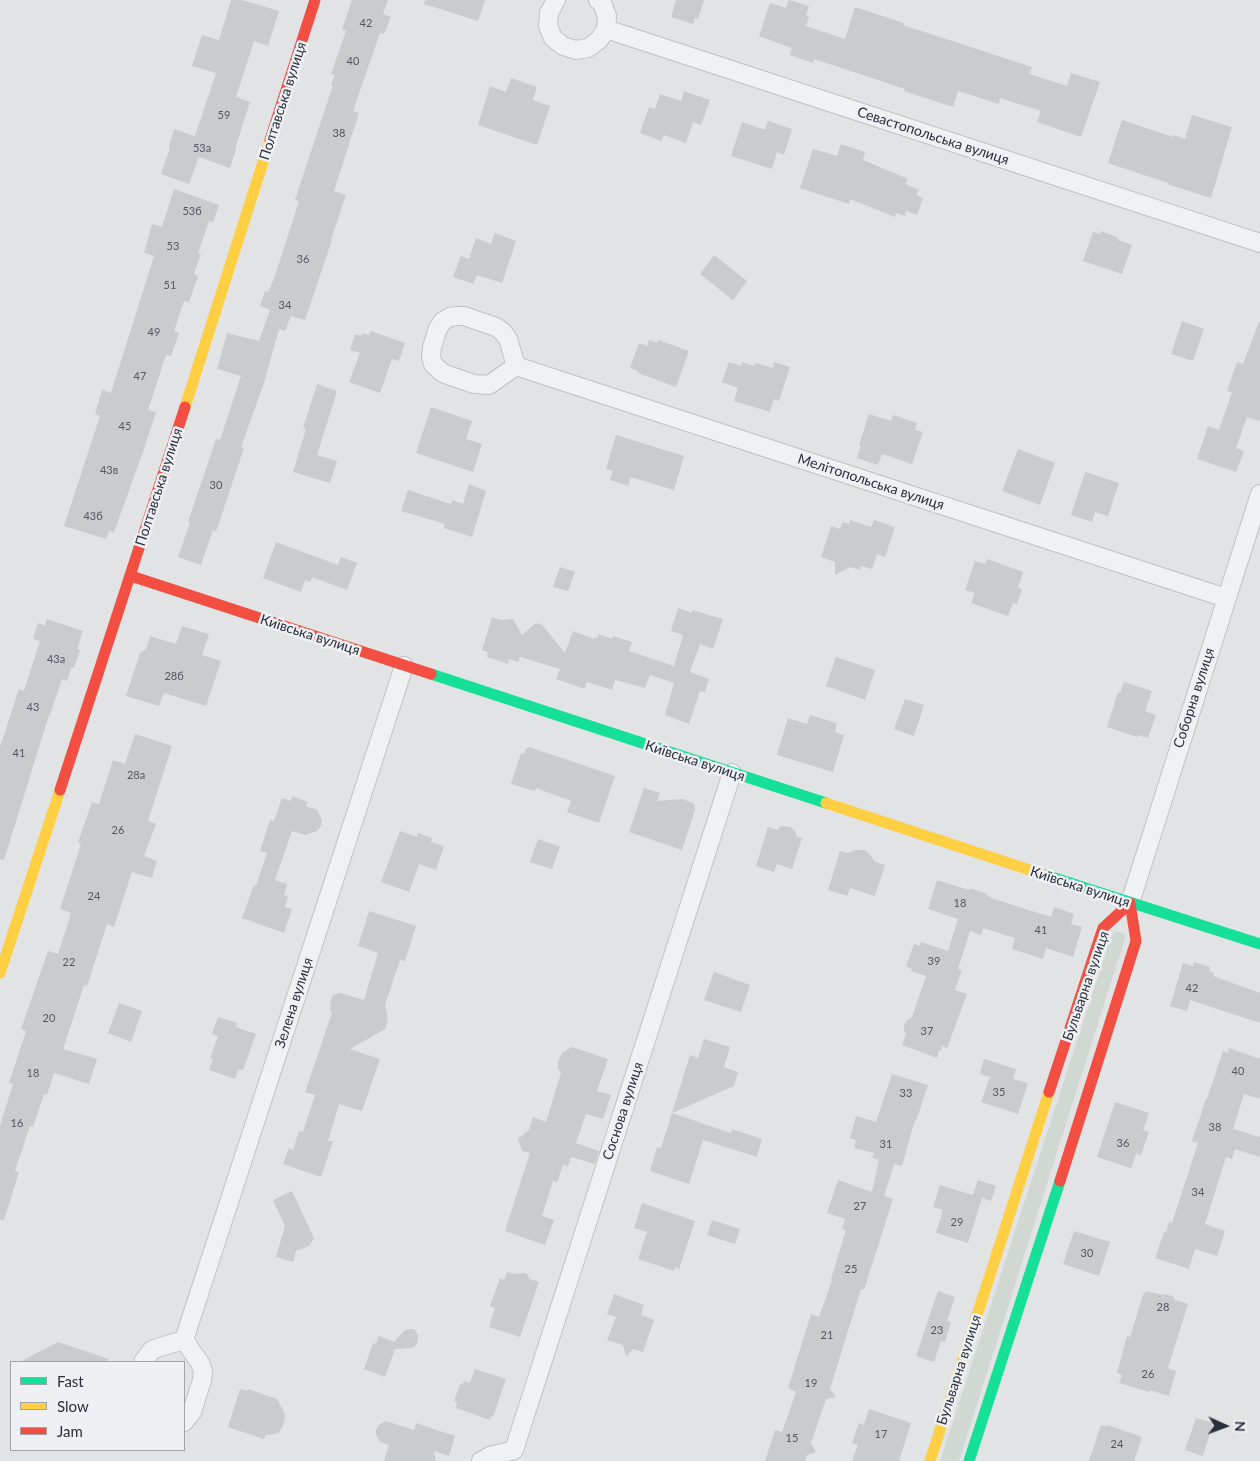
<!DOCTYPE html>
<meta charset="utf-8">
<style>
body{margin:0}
#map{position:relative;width:1260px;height:1461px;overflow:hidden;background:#e1e3e5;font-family:Lato,sans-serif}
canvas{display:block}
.legend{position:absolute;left:10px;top:1361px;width:175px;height:90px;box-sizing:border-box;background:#eef0f4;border:1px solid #a0a3aa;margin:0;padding:6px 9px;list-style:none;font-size:15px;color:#2a2f3c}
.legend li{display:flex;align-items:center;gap:10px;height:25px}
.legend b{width:25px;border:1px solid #a0a3aa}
.north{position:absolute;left:1200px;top:1401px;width:50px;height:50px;-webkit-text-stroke:4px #eef0f4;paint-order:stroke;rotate:92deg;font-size:14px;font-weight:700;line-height:20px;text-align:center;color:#2a2f3c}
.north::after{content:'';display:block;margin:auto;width:18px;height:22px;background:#2a2f3c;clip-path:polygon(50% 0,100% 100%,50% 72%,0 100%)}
</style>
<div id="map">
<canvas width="1260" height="1461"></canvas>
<ul class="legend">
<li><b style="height:6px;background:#16e098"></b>Fast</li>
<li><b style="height:6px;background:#ffcf43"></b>Slow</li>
<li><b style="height:6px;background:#f24e42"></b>Jam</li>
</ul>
<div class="north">N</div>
</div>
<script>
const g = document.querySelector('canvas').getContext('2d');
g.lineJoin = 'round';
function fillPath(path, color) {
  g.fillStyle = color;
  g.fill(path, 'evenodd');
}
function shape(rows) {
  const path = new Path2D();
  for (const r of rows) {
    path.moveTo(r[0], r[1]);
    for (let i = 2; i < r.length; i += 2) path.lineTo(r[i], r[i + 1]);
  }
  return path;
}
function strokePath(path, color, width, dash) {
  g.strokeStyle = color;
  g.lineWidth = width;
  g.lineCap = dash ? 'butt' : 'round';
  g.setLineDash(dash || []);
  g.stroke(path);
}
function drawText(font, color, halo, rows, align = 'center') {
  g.font = font + ' Lato,sans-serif';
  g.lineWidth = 5;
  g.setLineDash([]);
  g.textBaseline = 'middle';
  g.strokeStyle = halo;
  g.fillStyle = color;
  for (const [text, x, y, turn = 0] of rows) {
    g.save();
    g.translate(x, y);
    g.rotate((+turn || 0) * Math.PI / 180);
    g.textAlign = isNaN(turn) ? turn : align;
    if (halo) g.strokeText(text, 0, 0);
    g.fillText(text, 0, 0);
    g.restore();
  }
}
const green = shape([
 [1115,932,1122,932,1126,935,959,1461,940,1461,1111,937]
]);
const building = shape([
 [231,0,242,0,279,11,268,46,254,41,236,97,250,102,235,149,236,149,230,168,199,157,189,184,161,174,170,148,169,147,174,129,195,136,216,73,192,66,202,35,219,40],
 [352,0,388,0,383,14,391,17,384,34,380,33,353,111,359,113,334,191,346,195,331,240,332,240,305,320,291,316,285,331,279,329,264,383,241,447,244,448,216,532,213,530,201,565,178,557,190,523,188,522,216,439,220,440,241,376,217,369,227,333,259,341,270,310,260,306,265,291,268,292,274,279,299,201,295,200,333,85,331,85,335,75,331,74,346,31,342,29],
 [425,0,485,0,478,21,424,4],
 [676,0,704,0,698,19,695,18,693,24,671,17],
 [789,0,809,6,806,15,809,16,806,26,845,39,855,7,904,23,903,25,1032,67,1030,74,1067,86,1071,73,1100,82,1081,137,1037,122,1041,111,1000,98,999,104,958,91,953,107,904,91,905,89,814,59,813,63,790,55,792,48,759,36,770,3,786,8],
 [511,78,537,87,533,100,550,106,537,145,478,125,490,86,506,92],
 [684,91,710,100,701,125,693,122,686,143,664,135,661,141,640,133,649,107,655,109,660,94,681,101],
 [1192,115,1232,127,1211,198,1167,184,1168,183,1108,163,1122,120,1173,137,1173,135,1185,139],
 [768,121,792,129,784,155,777,152,772,169,731,156,742,122,765,130],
 [841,144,865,152,863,160,908,179,905,184,919,190,916,195,923,198,917,215,906,211,905,216,896,213,895,217,850,199,849,204,800,188,813,149,837,156],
 [174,189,219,205,213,222,209,221,198,253,201,254,194,274,198,276,189,302,184,301,174,331,179,333,171,356,166,355,148,410,156,412,143,452,114,532,109,531,106,539,64,526,100,416,95,414,102,390,111,393,154,256,144,253,152,224,162,227],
 [1101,231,1119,238,1118,240,1132,245,1122,274,1083,261,1093,232,1100,234],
 [495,233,516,241,502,283,477,275,473,284,453,277,461,256,469,259,476,238,491,244],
 [714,255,747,281,733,300,700,274],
 [1182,321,1204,329,1193,361,1171,354],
 [1259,322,1260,322,1260,421,1247,417,1236,448,1244,451,1236,472,1197,459,1208,426,1219,430,1232,392,1227,391,1237,362,1243,364],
 [371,331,405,343,399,361,392,359,380,393,349,382,360,353,350,350,355,334,361,336,362,333,369,335],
 [649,340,657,343,658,340,689,351,676,387,638,373,638,371,630,368,639,343,647,346],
 [729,362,741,366,742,362,754,366,756,363,773,368,774,362,790,367,779,401,774,399,770,412,734,401,738,388,722,382],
 [317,384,337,391,317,455,337,461,330,483,293,472,306,429,303,428],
 [431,407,472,421,466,439,482,444,473,472,416,453],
 [869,414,891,421,893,415,917,423,915,430,923,432,912,464,882,454,878,465,857,458,861,446,859,445],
 [616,435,684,456,674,490,631,477,628,486,610,480,613,471,606,469],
 [1018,449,1055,463,1040,505,1002,491],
 [1085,472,1119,483,1108,516,1095,512,1092,522,1071,515],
 [469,484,486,491,472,537,444,528,445,524,401,511,408,490,451,504,452,500,463,504],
 [850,520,871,527,874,520,895,527,885,557,877,554,872,569,861,566,860,570,850,567,835,575,835,562,821,557,831,526,840,529,843,522,849,524],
 [276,542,338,565,341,557,357,563,347,590,312,577,310,582,305,580,301,592,263,578],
 [987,559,1023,572,1018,588,1022,589,1017,604,1013,603,1008,616,971,603,975,593,965,590,975,561,985,564],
 [560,567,575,572,568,591,553,587],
 [678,608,692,613,692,610,723,619,713,649,700,644,690,672,709,679,705,692,700,691,689,724,665,715,674,683,650,675,645,688,615,680,612,690,587,682,585,689,556,679,560,669,520,657,518,662,509,659,508,664,487,657,488,652,482,650,492,617,501,620,513,619,522,635,536,623,542,625,565,653,573,631,594,639,594,637,597,638,599,634,612,639,613,636,632,642,629,651,674,666,683,635,671,631],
 [47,619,83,631,77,649,80,650,74,668,71,668,67,681,62,679,50,715,49,715,4,860,0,859,0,747,19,689,24,691,40,641,33,639,38,623,45,626],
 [182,626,209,634,202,655,221,661,206,706,164,693,159,706,126,696,140,653,146,649,150,636,176,644],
 [836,657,875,670,865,700,826,686],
 [1124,682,1152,691,1145,711,1156,715,1148,738,1138,735,1137,737,1107,727,1118,692,1120,693],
 [905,699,924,705,914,736,894,729],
 [810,715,837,723,835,732,844,735,833,772,777,755,788,718,807,724],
 [135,734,172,746,148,821,156,824,144,856,157,861,152,878,132,872,114,927,107,924,87,986,84,985,63,1049,97,1059,89,1084,54,1073,47,1095,44,1094,33,1127,30,1126,15,1171,19,1172,4,1220,0,1220,0,1126,13,1084,9,1083,26,1031,21,1029,48,951,58,954,71,913,60,909,81,844,78,842,92,802,99,804,113,760,125,764],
 [529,747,615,776,599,823,567,812,571,801,536,788,535,791,511,784,521,753,524,754,526,748,528,748],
 [644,788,660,793,657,801,683,799,694,804,695,810,682,850,629,832],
 [292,796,308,802,306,806,317,810,322,820,321,826,317,831,305,835,292,831,275,880,287,884,284,895,288,897,285,907,292,909,284,933,242,918,254,885,256,886,267,853,260,851,270,820,274,821,282,798,291,801],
 [781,826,790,827,795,831,797,837,802,838,792,869,777,864,774,872,756,866,768,827,777,830],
 [400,831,417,837,418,833,432,838,431,842,444,846,436,870,419,864,409,892,381,882],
 [538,839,560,847,552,869,530,862],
 [855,850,864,850,870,854,874,861,885,865,875,896,850,888,847,896,828,890,840,851,848,853],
 [937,880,969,890,970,888,987,894,987,896,991,897,991,898,1051,917,1054,907,1074,914,1071,924,1082,927,1073,957,1046,948,1043,959,1012,949,1015,938,983,928,981,935,970,931,958,969,962,970,955,990,967,994,947,1048,942,1046,941,1051,939,1050,937,1058,902,1045,906,1034,904,1030,904,1025,907,1020,912,1017,926,976,911,971,912,969,906,966,914,944,920,946,921,942,948,951,958,919,928,909],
 [369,911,416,926,405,961,400,960,385,1005,388,1020,385,1029,350,1049,380,1059,362,1111,339,1104,328,1141,333,1141,321,1177,283,1164,289,1148,293,1150,299,1131,303,1132,315,1095,305,1092,332,1013,330,1009,331,999,333,995,340,993,364,1000,378,953,358,946],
 [1194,962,1210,967,1209,971,1214,973,1213,976,1260,993,1260,1023,1190,1000,1187,1011,1170,1006,1183,963,1193,966],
 [714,972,750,985,741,1012,704,1000],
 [119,1003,142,1011,131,1042,108,1033],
 [218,1017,237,1023,236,1027,256,1034,243,1070,239,1069,235,1079,209,1070,213,1059,210,1059,218,1036,212,1034],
 [704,1039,730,1047,724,1067,738,1072,734,1086,672,1113,690,1055,698,1058],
 [572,1047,608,1059,597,1091,611,1095,603,1119,586,1114,576,1143,599,1151,595,1164,571,1157,568,1166,563,1165,557,1182,553,1181,542,1216,554,1220,545,1245,505,1231,530,1153,522,1151,518,1139,529,1130,533,1117,546,1122,561,1073,558,1069,558,1061,562,1053],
 [1229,1048,1260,1059,1260,1099,1244,1094,1233,1129,1260,1137,1260,1157,1235,1149,1232,1159,1226,1157,1205,1224,1225,1231,1217,1256,1195,1249,1189,1269,1155,1258,1164,1232,1166,1233,1169,1222,1172,1223,1198,1143,1192,1141,1206,1099,1207,1099,1223,1051,1228,1053],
 [984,1059,1016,1069,1013,1079,1028,1083,1018,1114,981,1102,990,1077,980,1074],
 [892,1074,928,1085,916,1121,915,1120,902,1166,894,1164,884,1196,893,1199,864,1290,861,1289,830,1389,836,1397,826,1399,811,1443,816,1452,807,1455,805,1461,765,1461,775,1430,782,1432,796,1392,788,1388,811,1314,819,1317,832,1280,831,1279,846,1230,842,1229,845,1219,827,1213,838,1180,872,1192,879,1160,872,1158,874,1153,854,1148,856,1140,850,1138,856,1116,876,1122],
 [1115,1102,1149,1113,1143,1130,1149,1132,1141,1155,1136,1154,1131,1168,1097,1157],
 [672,1113,731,1133,732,1129,762,1139,757,1157,703,1140,689,1184,650,1171,657,1147,661,1148],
 [978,1180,996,1186,991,1201,982,1198,968,1243,936,1233,943,1210,933,1207,940,1185,973,1195],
 [292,1191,314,1238,309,1246,296,1251,293,1262,276,1257,285,1226,273,1200],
 [642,1203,695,1221,679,1269,675,1267,674,1271,638,1259,647,1232,634,1228],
 [712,1220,740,1229,735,1244,707,1235],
 [1074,1231,1110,1242,1099,1276,1063,1264],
 [507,1272,514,1274,526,1273,530,1279,539,1282,520,1337,489,1327,495,1308,490,1306,500,1278,504,1280],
 [938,1291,955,1297,947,1321,951,1322,945,1342,941,1341,934,1362,916,1356],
 [1147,1291,1162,1295,1166,1294,1174,1297,1175,1300,1188,1304,1168,1368,1176,1371,1169,1396,1150,1390,1149,1392,1119,1383,1122,1375,1117,1373,1127,1336,1130,1337,1144,1292,1147,1293],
 [614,1294,644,1305,641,1315,654,1320,643,1352,633,1349,626,1357,623,1345,607,1340,616,1317,607,1314],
 [408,1329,414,1329,418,1335,418,1341,416,1345,412,1348,395,1349,385,1377,364,1369,373,1343,376,1344,379,1336,394,1342,404,1331],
 [58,1342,108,1359,108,1362,20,1362],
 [475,1369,506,1379,493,1417,491,1416,490,1420,456,1408,457,1402,454,1401,460,1384,462,1385,464,1381,470,1383],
 [240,1389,247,1391,248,1389,277,1399,284,1412,285,1418,282,1428,279,1432,275,1434,266,1435,264,1439,228,1427],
 [869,1409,911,1423,899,1461,852,1461,858,1445,852,1443,859,1423,864,1425],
 [1196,1418,1213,1423,1203,1456,1185,1450],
 [386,1421,414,1430,416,1423,455,1436,449,1456,434,1451,436,1461,384,1461,389,1445,380,1442,376,1435,376,1430,379,1425],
 [1101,1425,1107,1427,1108,1425,1142,1437,1134,1461,1089,1461]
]);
const street = shape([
 [556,0,549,13,548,26,553,38,563,46,576,50,588,48,599,40,606,29,607,16,602,3,598,0],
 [606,29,1260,243],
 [456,316,464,316,496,327,503,332,508,339,516,366,489,385,474,384,445,374,439,370,433,364,431,357,432,347,438,328,443,321,450,317,456,316],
 [516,366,1226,598],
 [1130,903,1260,494],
 [184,1340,404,666],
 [184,1340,200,1363,203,1371,202,1380,192,1412,184,1422],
 [143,1362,152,1350,160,1347,184,1340],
 [514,1450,732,773],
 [481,1461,490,1456,514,1450]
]);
const fast = shape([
 [431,674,826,803],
 [1042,874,1260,944],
 [969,1461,1060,1181]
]);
const slow = shape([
 [185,407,270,140],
 [826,803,1042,874],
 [0,973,60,790],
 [930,1461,1049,1092]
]);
const jam = shape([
 [270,140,315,0],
 [131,576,431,674],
 [60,790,185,407],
 [1049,1092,1103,928,1130,903],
 [1060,1181,1136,941,1130,903]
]);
const numberNames = [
 ["42",366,23],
 ["40",353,61],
 ["59",224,115],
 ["38",339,133],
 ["53а",202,148],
 ["53б",192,211],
 ["53",173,246],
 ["36",303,259],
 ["51",170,285],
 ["34",285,305],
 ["49",154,332],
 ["47",140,376],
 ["45",125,426],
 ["43в",109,470],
 ["30",216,485],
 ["43б",93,516],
 ["43а",56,659],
 ["28б",174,676],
 ["43",33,707],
 ["41",19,753],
 ["28а",136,775],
 ["26",118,830],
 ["24",94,896],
 ["18",960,903],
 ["41",1041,930],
 ["39",934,961],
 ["22",69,962],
 ["42",1192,988],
 ["20",49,1018],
 ["37",927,1031],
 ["40",1238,1071],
 ["18",33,1073],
 ["35",999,1092],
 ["33",906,1093],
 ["16",17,1123],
 ["38",1215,1127],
 ["36",1123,1143],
 ["31",886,1144],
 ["34",1198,1192],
 ["27",860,1206],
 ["29",957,1222],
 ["30",1087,1253],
 ["25",851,1269],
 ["28",1163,1307],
 ["23",937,1330],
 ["21",827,1335],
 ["26",1148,1374],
 ["19",811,1383],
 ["17",881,1434],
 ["15",792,1438],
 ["24",1117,1444]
];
const streetNames = [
 ["Полтавська вулиця",283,101,-72],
 ["Севастопольська вулиця",933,136,18],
 ["Мелітопольська вулиця",871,482,18],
 ["Полтавська вулиця",159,487,-72],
 ["Київська вулиця",310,635,18],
 ["Соборна вулиця",1194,698,-72],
 ["Київська вулиця",695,761,18],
 ["Київська вулиця",1080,887,18],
 ["Бульварна вулиця",1086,986,-71],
 ["Зелена вулиця",294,1003,-72],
 ["Соснова вулиця",623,1111,-72],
 ["Бульварна вулиця",959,1370,-72]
];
fillPath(green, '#d1d8d1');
fillPath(building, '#c9cbcd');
strokePath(street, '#bfc1c3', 20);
strokePath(street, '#eff1f2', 18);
strokePath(fast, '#16e098', 11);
strokePath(slow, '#ffcf43', 11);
strokePath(jam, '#f24e42', 11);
drawText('11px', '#525761', null, numberNames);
drawText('14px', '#2a2f3c', '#eef0f4', streetNames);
</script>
